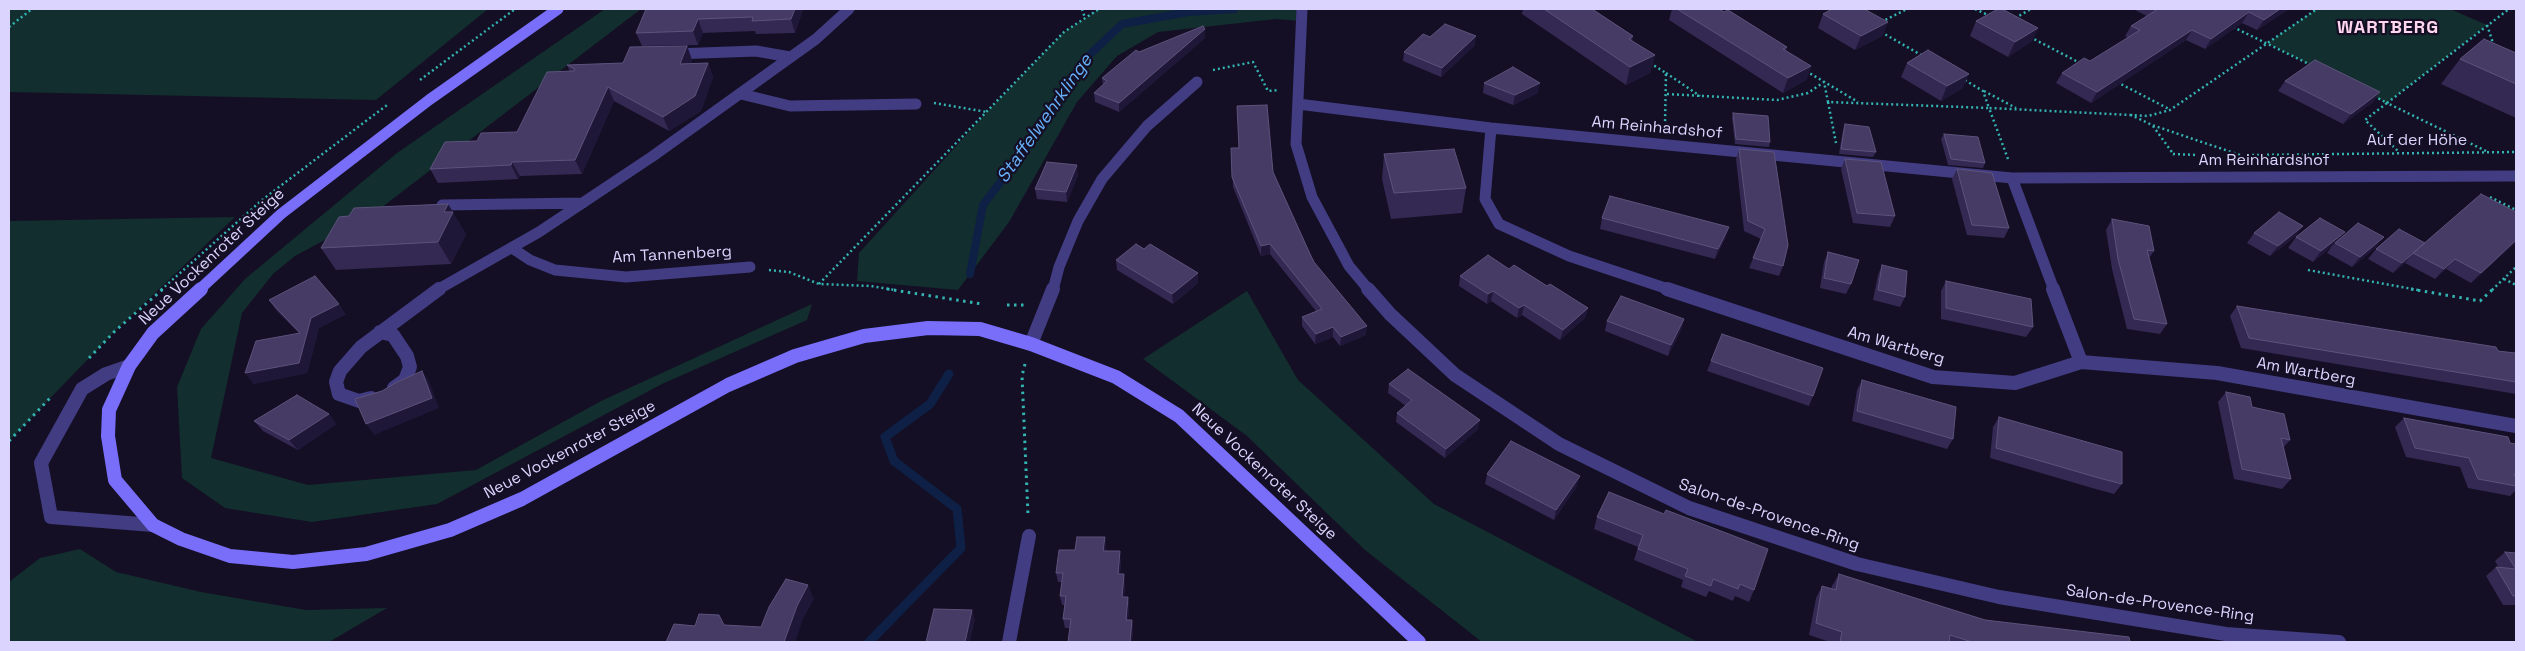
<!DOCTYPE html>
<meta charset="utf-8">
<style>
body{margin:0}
#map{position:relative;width:2525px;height:651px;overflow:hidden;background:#140f24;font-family:"Space Grotesk",sans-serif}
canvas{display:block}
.frame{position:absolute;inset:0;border:10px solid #dbd4fe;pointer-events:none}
</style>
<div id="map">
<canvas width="2525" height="651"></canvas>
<div class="frame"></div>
</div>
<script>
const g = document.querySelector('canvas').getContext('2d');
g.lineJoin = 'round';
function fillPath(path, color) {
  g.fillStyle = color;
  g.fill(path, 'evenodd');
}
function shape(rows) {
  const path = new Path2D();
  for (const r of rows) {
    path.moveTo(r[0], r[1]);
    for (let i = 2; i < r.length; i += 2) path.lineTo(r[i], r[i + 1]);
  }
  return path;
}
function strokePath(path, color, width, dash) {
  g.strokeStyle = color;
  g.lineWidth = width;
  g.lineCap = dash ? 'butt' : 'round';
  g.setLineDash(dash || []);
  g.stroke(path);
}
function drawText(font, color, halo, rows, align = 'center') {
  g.font = font + ' "Space Grotesk",sans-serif';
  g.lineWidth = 4.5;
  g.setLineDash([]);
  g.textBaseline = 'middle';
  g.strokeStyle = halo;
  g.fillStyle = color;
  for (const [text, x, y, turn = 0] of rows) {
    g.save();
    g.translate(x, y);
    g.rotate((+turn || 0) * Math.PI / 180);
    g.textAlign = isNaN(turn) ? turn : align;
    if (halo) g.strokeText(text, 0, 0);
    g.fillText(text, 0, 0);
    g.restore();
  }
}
const green = shape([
 [9,9,488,9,376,100,9,92],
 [605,9,641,9,373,214,295,256,273,274,242,313,211,458,308,485,476,470,601,401,812,304,807,320,662,384,437,504,312,522,225,508,182,478,177,387,201,329,245,279,397,153],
 [1099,9,1302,9,1301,21,1276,19,1158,32,1117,56,1077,102,1009,222,958,290,857,281,859,253,987,112,1064,32],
 [2317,9,2450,9,2487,25,2387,103,2267,43],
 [235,217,115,331,9,441,9,221],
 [1247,291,1298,380,1434,504,1698,642,1482,642,1365,550,1247,436,1143,359],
 [80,549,116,572,201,592,306,610,387,608,329,642,9,642,9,582,40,558]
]);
const streamFar1 = shape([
 [970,274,983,205,1046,122,1084,60,1122,24,1188,12,1234,9]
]);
const stream = shape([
 [869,642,961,548,957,509,894,461,885,437,930,404,949,374]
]);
const pathFar1 = shape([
 [1082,9,1085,18],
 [1975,9,1990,16],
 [2015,18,2031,9],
 [1881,22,1907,9],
 [2487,25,2494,46],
 [9,27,32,9],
 [2233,27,2313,66],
 [1881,32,1923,56],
 [2030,37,2080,63],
 [1650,63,1666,73,1665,125],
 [1213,70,1253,62,1268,91,1279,90],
 [1806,71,1858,102],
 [1666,73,1700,96],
 [420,80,515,9],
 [2117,82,2169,109],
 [1984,91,2016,108],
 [1667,94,1777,100,1808,93,1824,82,1828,102,1989,108,1983,91,1963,79],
 [2374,96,2387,103,2365,120,2399,152],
 [1828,102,1836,143],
 [934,103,987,112],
 [2153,126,2174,155],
 [2486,151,2387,103,2509,9],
 [2173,154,2198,155],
 [2240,155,2152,125,2131,115,2148,116,2170,110,2317,9],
 [2252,155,2516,152],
 [2008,159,1989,108,2131,115],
 [2490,197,2516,210],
 [769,270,789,272,819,284,871,286,895,290],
 [2308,270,2418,290],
 [2504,279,2516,285],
 [819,284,1064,32,1099,9],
 [161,290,262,200,387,105],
 [2492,290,2516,267]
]);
const path = shape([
 [887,289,982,304],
 [2411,289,2480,301,2493,289],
 [1007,305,1024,305],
 [89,358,115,331,163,289],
 [1025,364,1022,376,1028,515],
 [9,441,52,396]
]);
const lane = shape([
 [129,366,106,374,82,389,41,463,51,517,153,525]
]);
const streetFar1 = shape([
 [1302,9,1296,144,1312,197,1349,266,1369,290],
 [674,54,756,51,790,57],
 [741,94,790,106,916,104],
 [1298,104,1491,128,2012,178,2054,290],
 [1491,128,1485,199,1499,224,1569,256,1671,290],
 [2012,178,2516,176],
 [442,205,583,203],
 [512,248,530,260,555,270,626,277,750,267],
 [437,290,539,232,653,156,816,39,849,9],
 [1053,290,1059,267,1078,221,1102,179,1147,126,1197,82]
]);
const street = shape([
 [1368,289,1390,314,1455,375,1559,444,1689,508,1857,564,1999,597,2226,634,2339,642],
 [1667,289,1933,377,2015,383,2081,362,2217,373,2516,426],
 [2053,289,2081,362],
 [380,332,393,335,407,356,410,367,405,380,394,388],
 [1031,344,1053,289],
 [371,398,359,401,339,394,336,382,340,371,361,347,439,289],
 [1009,642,1029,536]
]);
const secondaryFar1 = shape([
 [199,290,281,214,429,100,558,9]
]);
const secondary = shape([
 [201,289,153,333,129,366,109,410,108,436,115,480,153,525,181,539,230,556,293,562,366,554,450,530,522,499,728,385,795,356,864,336,928,328,980,329,1031,344,1116,377,1179,416,1419,642]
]);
const wall = shape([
 [646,9,803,9,795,33,756,34,755,31,703,33,698,45,642,46,636,33],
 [1523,9,1592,9,1633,36,1632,41,1655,55,1650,73,1626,85,1522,14],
 [1672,9,1719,9,1787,47,1786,51,1811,66,1806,80,1783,93,1669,20],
 [2133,9,2289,9,2257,30,2242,23,2205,49,2186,40,2091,103,2056,83,2062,73,2090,61,2128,38,2125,36,2131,26,2147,16],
 [1823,14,1888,22,1882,36,1855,50,1818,28],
 [1976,21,2038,28,2031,42,2008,57,1970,36],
 [1430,37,1475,45,1441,77,1403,61,1404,52],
 [1205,38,1119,112,1095,102,1094,93,1103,85,1102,78,1139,52],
 [687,46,692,60,691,63,708,63,713,77,701,111,669,131,614,101,582,174,520,176,518,179,438,183,430,169,477,141,517,132,570,72,567,65,623,63],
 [2516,53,2516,118,2441,84,2460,59],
 [1907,63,1963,88,1941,101,1901,77],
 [2285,81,2380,92,2373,102,2343,124,2278,91],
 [1484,83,1538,93,1513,105,1483,93],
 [1237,106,1273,172,1314,262,1366,335,1340,346,1333,337,1315,344,1302,326,1302,317,1316,311,1270,254,1261,256,1233,187,1231,148,1239,148],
 [1733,113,1770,142,1769,147,1735,144,1732,118],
 [1845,124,1876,152,1873,157,1839,154,1843,130],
 [1944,134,1985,163,1983,168,1948,165,1941,139],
 [1739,149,1783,266,1779,276,1749,268,1761,239,1744,231,1736,159],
 [1384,154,1466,188,1462,213,1391,219,1382,179],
 [1845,159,1895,216,1890,227,1853,223,1841,169],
 [1957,169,2009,228,2004,238,1967,235,1952,179],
 [1078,175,1067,202,1037,199,1035,189],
 [452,212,466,234,451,264,336,270,321,248],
 [2516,212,2516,242,2471,283,2446,269,2435,279,2405,263,2393,273,2368,259,2376,249,2424,243],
 [1602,218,1726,237,1715,259,1600,229],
 [2112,219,2154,251,2149,258,2167,324,2160,334,2127,329,2112,269,2106,230],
 [2254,233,2296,236,2270,256,2247,243],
 [2296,237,2340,238,2376,247,2352,267,2327,253,2332,246,2313,262,2288,248],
 [1828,252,1851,284,1846,294,1820,288,1824,262],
 [1116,260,1198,283,1173,304,1117,270],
 [1882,265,1905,297,1900,307,1873,300,1878,275],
 [1509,269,1547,286,1588,308,1585,318,1560,340,1522,315,1517,318,1491,301,1487,304,1459,286,1460,276],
 [1946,281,2033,327,2026,337,1941,319,1941,291],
 [269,300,346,314,319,328,307,373,253,384,299,333,276,310],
 [2237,306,2498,351,2516,356,2516,394,2241,348,2230,316],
 [1684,319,1681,330,1668,356,1605,331,1607,321],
 [1711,361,1813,396,1809,406,1707,371],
 [1862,380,1953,439,1947,449,1852,421,1857,390],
 [1389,384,1478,429,1445,458,1396,422,1397,413,1406,406,1388,393],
 [2226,392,2252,407,2290,440,2284,447,2291,479,2282,489,2234,479,2218,402],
 [329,414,336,424,298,450,263,431,254,421],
 [1999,417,2122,484,2114,494,2092,488,1990,458,1993,427],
 [2404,418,2516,444,2516,490,2510,496,2468,488,2460,467,2406,457,2395,427],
 [1487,474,1577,486,1554,520,1485,484],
 [1609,492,1754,590,1749,602,1735,596,1733,601,1709,591,1706,597,1681,587,1683,580,1634,560,1638,547,1594,529,1597,517],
 [1106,547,1106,551,1121,561,1120,574,1125,583,1124,597,1128,597,1129,606,1128,620,1132,620,1133,629,1132,642,1068,642,1070,628,1065,628,1063,619,1065,605,1062,605,1060,596,1062,582,1058,582,1056,573,1075,550],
 [2505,552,2516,553,2516,605,2503,605,2486,576,2496,567,2499,568,2495,561],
 [1839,574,1985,620,2130,642,1830,642,1809,635,1816,598,1822,586,1831,589,1832,586]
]);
const shadedWall = shape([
 [795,9,803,9,795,33,791,19],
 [2280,9,2289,9,2257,30,2264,20],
 [2249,12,2242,23,2205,49,2211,39],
 [698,19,703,33,698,45,693,31],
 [1888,22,1882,36,1855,50,1861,36],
 [2038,28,2031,42,2008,57,2015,42],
 [1205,29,1205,38,1119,112,1119,103],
 [2192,30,2186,40,2091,103,2097,92],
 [1476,36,1475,45,1441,77,1442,68],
 [687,46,692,60,685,78,680,64],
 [1655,55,1650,73,1626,85,1630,67],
 [708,63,713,77,701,111,669,131,663,117],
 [1811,66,1806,80,1783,93,1788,78],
 [1969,74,1963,88,1941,101,1947,86],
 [1540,83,1538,93,1513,105,1515,95],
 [608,87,614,101,582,174,575,160],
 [2380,92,2373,102,2343,124,2351,114],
 [512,162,520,176,518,179,511,165],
 [1077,165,1078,175,1067,202,1066,192],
 [448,204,453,212,466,234,451,264,438,242,444,212],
 [2303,226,2296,236,2270,256,2278,246],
 [1729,227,1726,237,1715,259,1718,249],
 [2345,232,2337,242,2335,243,2332,246,2313,262,2321,251],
 [2384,237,2376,247,2352,267,2360,257],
 [2516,240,2516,242,2471,283,2481,273],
 [1270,244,1270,254,1261,256,1261,246],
 [2413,253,2405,263,2393,273,2402,263],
 [2455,259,2446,269,2435,279,2444,269],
 [1198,273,1198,283,1173,304,1172,294],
 [1493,291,1491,301,1487,304,1488,294],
 [339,304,346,314,319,328,307,373,253,384,245,373,299,363,311,318],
 [1524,305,1522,315,1517,318,1519,308],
 [1588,308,1585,318,1560,340,1563,330],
 [1684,319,1681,330,1668,356,1671,345],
 [1367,326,1366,335,1340,346,1341,337],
 [1333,327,1333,337,1315,344,1316,334],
 [422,371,429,381,439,408,374,435,366,424],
 [329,414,336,424,298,450,289,440],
 [1480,420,1478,429,1445,458,1446,449],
 [1580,476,1577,486,1554,520,1556,510],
 [1105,537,1106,547,1104,560,1103,551],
 [1120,551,1121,561,1119,583,1118,574],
 [1124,574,1125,583,1123,606,1122,597],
 [808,585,814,599,803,619,795,642,784,642,797,606],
 [1128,597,1129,606,1127,629,1126,620],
 [972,610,975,620,970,642,965,642],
 [1132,620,1133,629,1132,642,1130,642]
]);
const building = shape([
 [646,9,795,9,791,19,752,21,753,17,698,19,693,31,636,33,646,9],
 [1544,9,1592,9,1633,36,1629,39,1655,55,1630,67,1544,9],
 [1677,9,1719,9,1724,12,1728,10,1787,47,1783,49,1811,66,1788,78,1677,9],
 [1832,9,1864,9,1888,22,1861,36,1823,14,1832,9],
 [1998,9,2002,9,2038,28,2015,42,1976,21,1998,9],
 [2158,9,2280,9,2264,20,2249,12,2211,39,2192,30,2097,92,2062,73,2084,58,2090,61,2140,30,2131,26,2158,9],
 [1445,24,1476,36,1442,68,1404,52,1423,34,1430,37,1445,24],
 [1203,26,1205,29,1119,103,1094,93,1107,81,1102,78,1136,50,1139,52,1203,26],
 [2484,39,2516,53,2516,84,2460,59,2484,39],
 [687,46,680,64,708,63,695,96,663,117,608,87,575,160,512,162,511,165,430,169,445,142,477,141,481,133,517,132,547,72,574,71,575,69,567,65,623,63,630,47,687,46],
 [1928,50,1969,74,1947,86,1907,63,1928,50],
 [2315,60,2380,92,2351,114,2285,81,2315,60],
 [1513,67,1540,83,1515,95,1484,83,1513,67],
 [1267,105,1273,172,1310,254,1314,262,1367,326,1341,337,1333,327,1316,334,1302,317,1322,309,1270,244,1261,246,1232,177,1231,148,1239,148,1237,106,1267,105],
 [1733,113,1768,116,1770,142,1736,139,1733,113],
 [1845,124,1869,127,1876,152,1841,149,1845,124],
 [1944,134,1978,137,1985,163,1951,159,1944,134],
 [1454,149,1466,188,1394,193,1384,154,1454,149],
 [1739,149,1774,152,1788,245,1783,266,1753,258,1765,229,1748,221,1739,149],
 [1845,159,1881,162,1895,216,1857,213,1845,159],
 [1047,162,1077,165,1066,192,1035,189,1047,162],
 [1957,169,1992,173,2009,228,1972,225,1957,169],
 [2481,194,2516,212,2516,240,2481,273,2455,259,2444,269,2413,253,2481,194],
 [1610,196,1729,227,1718,249,1602,218,1610,196],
 [448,204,444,212,453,212,438,242,321,248,339,217,349,216,354,208,448,204],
 [2279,212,2303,226,2278,246,2254,233,2279,212],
 [2320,218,2345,232,2321,251,2296,237,2320,218],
 [2112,219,2149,226,2154,251,2147,250,2167,324,2134,319,2118,259,2112,219],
 [2358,223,2384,237,2360,257,2335,243,2358,223],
 [2399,229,2425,243,2402,263,2376,249,2399,229],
 [1136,244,1144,249,1150,244,1198,273,1172,294,1116,260,1136,244],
 [1828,252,1859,260,1851,284,1824,278,1828,252],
 [1488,255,1509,269,1514,265,1547,286,1550,284,1588,308,1563,330,1524,305,1519,308,1493,291,1488,294,1460,276,1488,255],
 [1882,265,1907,271,1905,297,1878,290,1882,265],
 [315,276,339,304,311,318,299,363,245,373,256,341,300,333,269,300,315,276],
 [1946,281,2031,299,2033,327,1946,308,1946,281],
 [1621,296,1684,319,1671,345,1607,321,1621,296],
 [2237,306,2496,347,2498,351,2515,353,2516,356,2516,382,2249,338,2237,306],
 [1722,334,1823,368,1813,396,1711,361,1722,334],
 [1408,369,1480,420,1446,449,1397,413,1412,400,1389,384,1408,369],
 [422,371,432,398,366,424,355,399,382,391,397,382,422,371],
 [1862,380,1956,407,1953,439,1857,411,1862,380],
 [2226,392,2250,397,2252,407,2284,414,2290,440,2281,438,2291,479,2242,469,2226,392],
 [297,395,329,414,289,440,254,421,297,395],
 [1999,417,2122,452,2122,484,2099,478,1996,448,1999,417],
 [2404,418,2508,437,2510,443,2516,444,2516,474,2514,474,2516,478,2516,486,2478,479,2469,458,2415,448,2404,418],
 [1511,441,1580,476,1556,510,1487,474,1511,441],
 [1609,492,1664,514,1666,510,1768,549,1754,590,1740,584,1738,589,1713,579,1711,586,1685,576,1688,569,1638,549,1643,535,1597,517,1609,492],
 [1077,537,1105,537,1103,551,1120,551,1118,574,1124,574,1122,597,1128,597,1126,620,1132,620,1130,642,1068,642,1071,619,1063,619,1066,596,1060,596,1063,573,1056,573,1059,550,1075,550,1077,537],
 [2505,552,2516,553,2516,596,2513,596,2496,567,2516,569,2505,552],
 [1839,574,1985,620,2129,637,2130,642,1972,642,1950,635,1949,642,1840,642,1842,632,1816,623,1822,586,1836,590,1839,574],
 [786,579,808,585,797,606,784,642,666,642,674,624,695,626,699,614,719,615,724,625,761,627,769,607,786,579],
 [934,609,972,610,965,642,926,642,934,609]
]);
const streetNames = [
 ["Am Reinhardshof",1657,128,5],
 ["Auf der Höhe",2417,141],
 ["Am Reinhardshof",2264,161],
 ["Am Tannenberg",672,255,-3],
 ["Neue Vockenroter Steige",212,257,-43],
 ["Am Wartberg",1896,346,16],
 ["Am Wartberg",2306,372,10],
 ["Neue Vockenroter Steige",570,450,-28],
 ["Neue Vockenroter Steige",1264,472,43],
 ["Salon-de-Provence-Ring",1769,515,19],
 ["Salon-de-Provence-Ring",2160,604,8]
];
const farDistrictnames = [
 ["WARTBERG",2388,28]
];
const waterNames = [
 ["Staffelwehrklinge",1045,119,-55]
];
fillPath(green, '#132e2e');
strokePath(streamFar1, '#0e2045', 8);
strokePath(stream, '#0e2045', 9);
strokePath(pathFar1, '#33b3b1', 2.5, [2, 3]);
strokePath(path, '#33b3b1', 3, [2.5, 4.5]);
strokePath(lane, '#423c82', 14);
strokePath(streetFar1, '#423c82', 11);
strokePath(street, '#423c82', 14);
strokePath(secondaryFar1, '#786efa', 11);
strokePath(secondary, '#786efa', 14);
fillPath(wall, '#332952');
fillPath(shadedWall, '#1f1738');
fillPath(building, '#453b64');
strokePath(building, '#5c537c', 1);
drawText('16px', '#dbd4fe', '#140f24', streetNames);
g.letterSpacing = '1px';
drawText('bold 18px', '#fed6ee', '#140f24', farDistrictnames);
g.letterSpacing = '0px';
drawText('italic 18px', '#66affa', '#140f24', waterNames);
</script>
